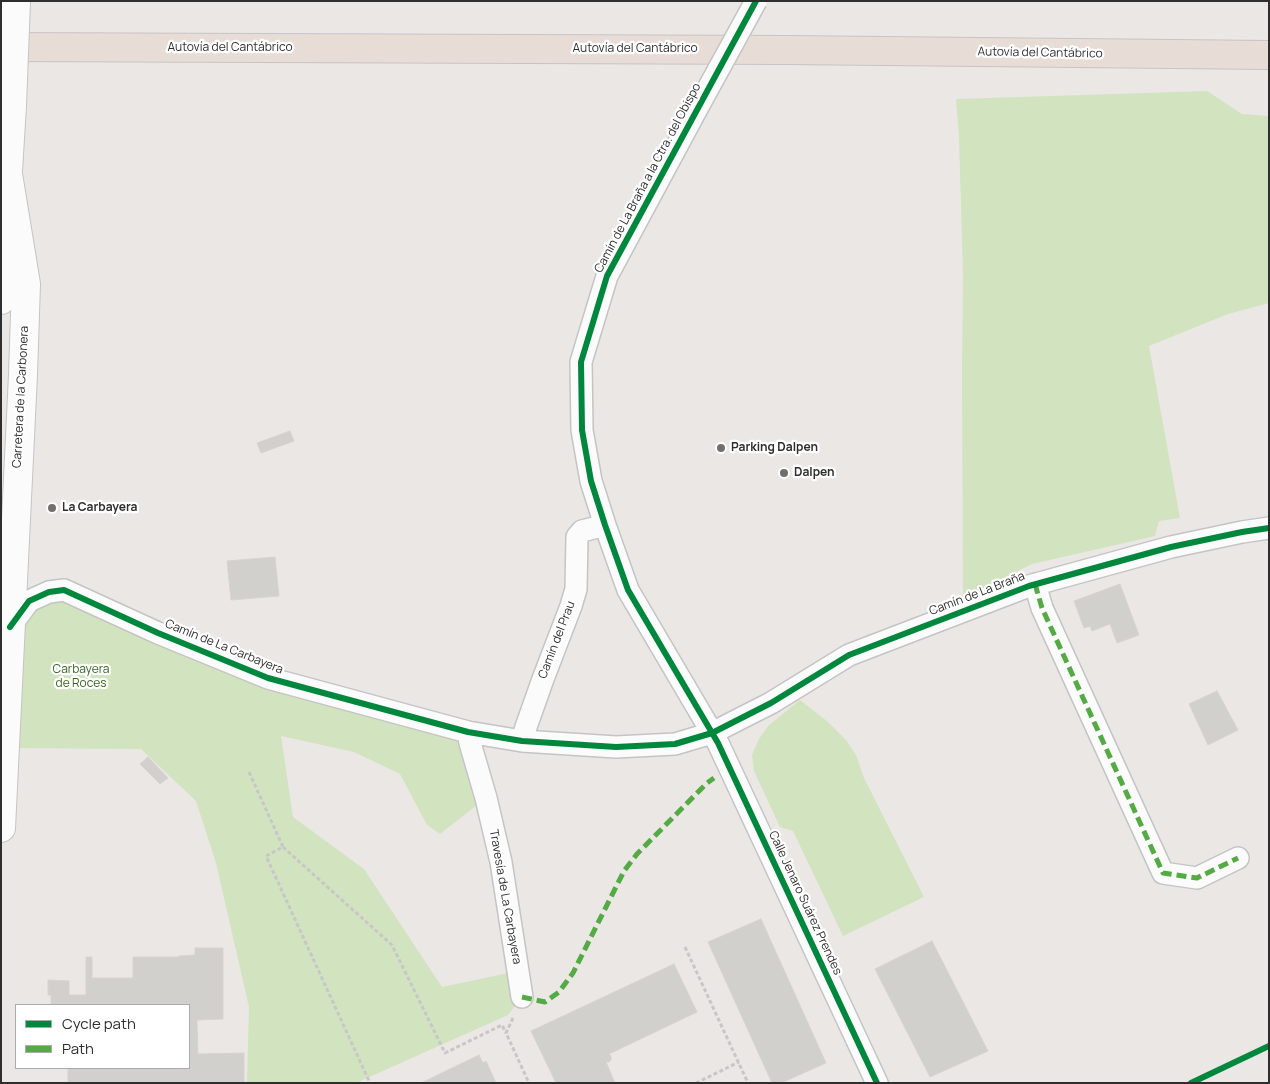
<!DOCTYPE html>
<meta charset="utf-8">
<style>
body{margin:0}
#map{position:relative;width:1270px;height:1084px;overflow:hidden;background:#ebe7e4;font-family:Manrope,sans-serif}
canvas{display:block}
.frame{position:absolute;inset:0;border:2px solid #2e2e2e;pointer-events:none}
.legend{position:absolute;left:15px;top:1004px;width:175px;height:65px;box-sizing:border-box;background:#fff;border:1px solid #ababab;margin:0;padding:6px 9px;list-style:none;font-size:15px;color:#2e2e2e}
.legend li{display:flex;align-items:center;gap:10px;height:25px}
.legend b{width:25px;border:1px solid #ababab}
</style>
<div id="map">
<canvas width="1270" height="1084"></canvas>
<div class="frame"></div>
<ul class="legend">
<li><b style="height:6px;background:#00873e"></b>Cycle path</li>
<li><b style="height:6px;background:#54ab44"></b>Path</li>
</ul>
</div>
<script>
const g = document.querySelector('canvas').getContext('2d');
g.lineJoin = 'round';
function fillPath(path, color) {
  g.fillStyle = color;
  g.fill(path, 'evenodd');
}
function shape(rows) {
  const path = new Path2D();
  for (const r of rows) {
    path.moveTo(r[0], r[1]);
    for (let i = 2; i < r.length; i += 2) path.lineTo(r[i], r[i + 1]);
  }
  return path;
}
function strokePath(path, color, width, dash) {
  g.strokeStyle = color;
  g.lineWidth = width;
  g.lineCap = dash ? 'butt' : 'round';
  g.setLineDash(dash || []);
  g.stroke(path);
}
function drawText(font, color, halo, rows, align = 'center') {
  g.font = font + ' Manrope,sans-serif';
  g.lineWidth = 4.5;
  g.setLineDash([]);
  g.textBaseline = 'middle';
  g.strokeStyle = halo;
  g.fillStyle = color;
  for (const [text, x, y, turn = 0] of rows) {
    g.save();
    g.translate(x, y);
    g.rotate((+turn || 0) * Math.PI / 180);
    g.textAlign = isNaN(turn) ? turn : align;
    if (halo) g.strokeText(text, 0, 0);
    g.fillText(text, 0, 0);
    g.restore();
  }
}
const green = shape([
 [1207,91,1242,114,1269,116,1269,303,1228,314,1149,346,1180,518,1159,521,1155,536,1032,564,963,598,962,370,963,274,959,135,956,99],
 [49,592,158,633,468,732,486,798,440,834,427,825,400,774,354,752,281,736,293,817,364,869,442,987,518,971,522,997,508,1015,356,1083,247,1083,249,1007,216,863,196,801,141,749,5,748,10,627],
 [800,700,828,722,846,740,856,755,864,778,924,897,843,936,793,831,780,827,754,771,752,755,759,739,768,726]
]);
const building = shape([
 [290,431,294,441,261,453,257,443,290,431],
 [275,557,279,596,231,600,227,561,275,557],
 [1120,584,1139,635,1117,643,1110,624,1092,631,1090,626,1084,628,1074,601,1120,584],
 [1217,691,1238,730,1208,745,1189,704,1217,691],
 [148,757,168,778,160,784,140,764,148,757],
 [761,919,826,1063,781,1083,772,1083,708,942,761,919],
 [932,941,988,1051,930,1077,875,969,932,941],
 [195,948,223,948,223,1019,197,1020,198,1054,244,1053,244,1083,68,1083,68,1068,189,1068,189,1005,51,1005,51,995,48,995,48,980,69,981,69,995,86,995,86,957,92,957,92,978,133,978,133,957,179,957,179,956,195,955,195,948],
 [674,964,697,1012,609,1054,611,1056,611,1060,609,1062,606,1062,615,1083,556,1083,531,1031,674,964],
 [479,1055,483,1063,486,1061,496,1083,421,1083,479,1055]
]);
const path = shape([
 [249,772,283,847,266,856,370,1083],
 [283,847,392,945,445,1053,502,1025,506,1033],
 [685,947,748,1083],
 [513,1018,506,1033,529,1083],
 [696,1083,739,1062]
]);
const street = shape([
 [693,116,607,276,581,362,582,430,591,481,605,525,628,590,718,743,877,1083],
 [1035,584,1042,608,1163,873,1197,878,1238,858],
 [10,627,29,601,49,592,64,590,158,633,268,678,468,732,522,741,616,747,675,744,712,733,771,703,849,655,1029,586,1171,547,1242,532,1269,528],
 [468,732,470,743,486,798,501,862,522,997],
 [522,741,526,727,543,679,571,606,576,589,577,537,582,531,605,525]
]);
const secondary = shape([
 [7,187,12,106],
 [1,300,5,227],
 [1,828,23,375,26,284,7,168]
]);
const highway = shape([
 [1,47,787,50,1269,55]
]);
const streetBridge = shape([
 [693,116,756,1]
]);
const secondaryBridge = shape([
 [12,106,16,1]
]);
const quiet = shape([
 [1035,584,1042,608,1163,873,1197,878,1238,858],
 [522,997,545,1002,559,992,573,973,624,871,637,854,707,783,714,778]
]);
const cycleway = shape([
 [756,1,607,276,581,362,582,430,591,481,605,525,628,590,718,743,877,1083],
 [10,627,29,601,49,592,64,590,158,633,268,678,468,732,522,741,616,747,675,744,712,733,771,703,849,655,1029,586,1171,547,1242,532,1269,528],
 [1191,1083,1269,1046]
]);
const markers = [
 [721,448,5,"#706f6e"],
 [784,473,5,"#706f6e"],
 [52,508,5,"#706f6e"]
];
const streetNames = [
 ["Autovía del Cantábrico",230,48],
 ["Autovía del Cantábrico",635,49],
 ["Autovía del Cantábrico",1040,53,1],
 ["Camín de La Braña a la Ctra. del Obispo",648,178,-62],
 ["Carretera de la Carbonera",21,397,-87],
 ["Camín de La Braña",977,594,-21],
 ["Camín del Prau",557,640,-69],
 ["Camín de La Carbayera",224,647,22],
 ["Travesía de La Carbayera",505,897,80],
 ["Calle Jenaro Suárez Prendes",805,903,65]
];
const poiNames = [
 ["Parking Dalpen",731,448],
 ["Dalpen",794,473],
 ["La Carbayera",62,508]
];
const parkNames = [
 ["Carbayera",81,670],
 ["de Roces",81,684]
];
fillPath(green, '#d2e3c0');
fillPath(building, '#d2d0cd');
strokePath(building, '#d6d3d0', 1);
strokePath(street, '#c5c4c4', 24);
strokePath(secondary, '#c5c4c4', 30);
strokePath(highway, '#c6c4c4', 30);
strokePath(path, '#c8c7c7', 3, [4, 2.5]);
strokePath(street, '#fcfbfb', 21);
strokePath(secondary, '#fcfbfb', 28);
strokePath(highway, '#e8ddd6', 28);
strokePath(streetBridge, '#c5c4c4', 24, []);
strokePath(secondaryBridge, '#c5c4c4', 30, []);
strokePath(streetBridge, '#fcfbfb', 21);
strokePath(secondaryBridge, '#fcfbfb', 28);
strokePath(quiet, '#54ab44', 5, [10, 5]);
strokePath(cycleway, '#00873e', 6);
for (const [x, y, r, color] of markers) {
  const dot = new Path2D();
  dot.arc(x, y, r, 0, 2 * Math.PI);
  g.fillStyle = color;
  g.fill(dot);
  strokePath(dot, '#fff', 2);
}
drawText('12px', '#2e2e2e', '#fff', streetNames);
drawText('bold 12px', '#2e2e2e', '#fff', poiNames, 'left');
drawText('12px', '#376721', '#fff', parkNames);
</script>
